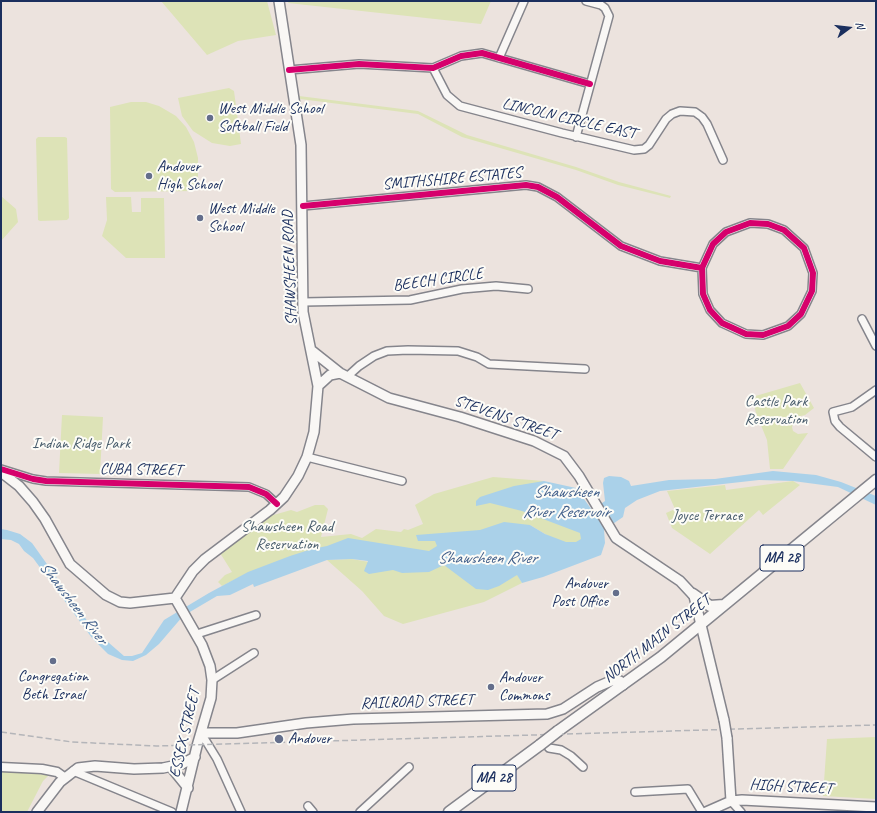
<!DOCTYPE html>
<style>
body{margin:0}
#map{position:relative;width:877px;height:813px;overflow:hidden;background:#ece3de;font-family:Caveat,sans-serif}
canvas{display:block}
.frame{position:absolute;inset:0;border:2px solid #1b2f5e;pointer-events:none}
.north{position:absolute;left:829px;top:8px;width:40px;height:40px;-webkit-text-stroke:3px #fdfcf7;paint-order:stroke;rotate:75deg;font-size:11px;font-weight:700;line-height:16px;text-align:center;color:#1b2f5e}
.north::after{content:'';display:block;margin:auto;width:14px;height:18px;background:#1b2f5e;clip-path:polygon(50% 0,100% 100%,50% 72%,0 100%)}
</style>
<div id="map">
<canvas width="877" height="813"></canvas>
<div class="frame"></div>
<div class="north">N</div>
</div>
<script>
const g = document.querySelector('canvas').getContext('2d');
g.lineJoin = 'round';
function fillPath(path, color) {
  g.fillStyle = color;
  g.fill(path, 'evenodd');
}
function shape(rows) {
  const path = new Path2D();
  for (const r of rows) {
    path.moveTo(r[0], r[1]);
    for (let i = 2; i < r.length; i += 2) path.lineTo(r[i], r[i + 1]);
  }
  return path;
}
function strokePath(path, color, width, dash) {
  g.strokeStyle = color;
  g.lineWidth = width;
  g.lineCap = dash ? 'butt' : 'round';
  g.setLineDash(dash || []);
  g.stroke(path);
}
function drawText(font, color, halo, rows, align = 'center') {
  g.font = font + ' Caveat,sans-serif';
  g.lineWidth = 4;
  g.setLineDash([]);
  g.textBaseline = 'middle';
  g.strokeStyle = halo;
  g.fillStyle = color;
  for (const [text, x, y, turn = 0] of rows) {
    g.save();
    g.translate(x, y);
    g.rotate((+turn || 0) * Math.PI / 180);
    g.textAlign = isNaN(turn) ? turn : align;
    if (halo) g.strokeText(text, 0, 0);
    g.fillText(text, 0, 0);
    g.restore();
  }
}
const green = shape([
 [161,1,267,1,276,35,238,41,207,55],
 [289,1,491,1,481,24,288,3],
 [229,88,234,91,241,144,230,146,212,143,193,131,182,116,178,98],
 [299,96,418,111,467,135,576,167,619,182,671,196,670,198,618,185,576,170,462,137,418,114,300,99],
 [131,102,146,102,159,106,176,116,186,127,194,142,198,158,198,176,193,191,115,192,111,189,110,107],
 [38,137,65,137,67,138,69,218,67,220,40,221,38,220,36,139],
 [1,196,16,209,18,222,1,241],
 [106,197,131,197,132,212,141,212,141,198,164,198,165,258,126,258,102,236,107,220],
 [800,383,814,408,805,415,796,417,792,427,793,431,798,434,808,433,783,469,770,469,767,440,756,413,752,397],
 [62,415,103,417,100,474,59,473],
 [493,477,544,481,532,486,592,542,560,543,530,525,449,549,423,553,371,546,236,579,222,586,218,582,225,575,232,572,220,553,270,516,291,510,297,512,315,505,324,505,328,509,321,537,351,534,362,538,376,529,401,532,404,529,408,530,423,524,415,505,434,494],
 [793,481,800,485,763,515,759,510,710,554,672,528,666,513,675,509,667,491,725,485,726,490],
 [458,557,512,565,522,583,484,602,403,624,384,616,362,591,327,560,352,559,369,562],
 [876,737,876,799,823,796,827,739],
 [1,771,49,775,43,781,27,812,1,812]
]);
const water = shape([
 [773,471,816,475,841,482,876,496,876,505,838,487,793,481,759,480,660,491,637,500,625,508,623,517,604,530,605,543,601,555,543,577,522,583,517,575,499,586,488,590,476,589,444,565,429,572,402,573,393,570,369,574,364,571,368,561,352,559,327,560,254,587,253,584,230,595,217,596,183,616,159,644,146,655,133,661,122,660,108,654,92,638,33,558,24,551,19,544,11,540,1,539,1,529,7,530,20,534,32,543,93,629,124,656,132,656,142,653,164,620,209,593,248,572,290,556,312,549,327,546,348,538,429,551,437,546,435,541,418,541,416,535,480,530,504,522,530,525,545,534,566,542,576,542,581,539,580,533,522,511,490,503,476,506,476,501,480,497,514,486,544,481,576,488,592,510,605,501,603,483,604,478,609,476,621,477,629,481,631,486,669,480,715,479]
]);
const minor = shape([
 [499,58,524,1],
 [433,68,447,95,460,106,562,133,634,150,644,149,649,145,666,119,672,114,680,111,695,112,702,117,707,124,723,160],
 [289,70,359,64,433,68,461,56,482,53,590,84],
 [576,137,609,16,605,8,601,5,586,1],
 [303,206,526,185,538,187,557,197,621,246,660,261,702,268,713,244,726,232,750,223,768,224,784,230,804,248,813,273,812,291,801,314,788,326,763,335,746,334,722,323,710,310,703,294,702,268],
 [303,302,410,300,462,289,496,286,528,289],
 [862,319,876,346],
 [348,376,359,366,374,356,387,351,408,350,458,351,477,357,489,364,585,369],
 [876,390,852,407,833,412,835,421,840,427,876,457],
 [307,457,402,481],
 [1,469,33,479,46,481,249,487,266,494,277,504],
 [197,634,256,615],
 [212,680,254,653],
 [201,733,217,759,241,812],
 [544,742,549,748,561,750,571,756,583,767],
 [73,771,172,812],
 [635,792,688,789,702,812],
 [731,801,741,812],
 [308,806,313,812],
 [360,812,409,767]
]);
const tertiary = shape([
 [1,767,42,769,57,772,64,777]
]);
const secondary = shape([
 [311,350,340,373,389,398,460,417,534,441,564,456,579,476,616,538,680,581,694,596,724,720],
 [318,386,330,375,340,373],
 [1,472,19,486,33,502,45,519,70,564,106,595,120,602,130,603,175,598],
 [175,598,193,571,205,559,270,510,284,497,298,476,307,457,314,432,318,386,303,312,301,145,279,1],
 [175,598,202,645,210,666,212,680,211,698,197,746,181,812],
 [201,733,237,733,306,723,353,719,547,714,563,709,597,687,611,681,620,681,623,685],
 [727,738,731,801],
 [171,767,188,788],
 [37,812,60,782,78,768,95,766,134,769,163,768,182,764,195,757],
 [706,812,731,801,742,800,876,807]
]);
const primary = shape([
 [693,594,710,606,724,605],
 [558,731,661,657,876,480],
 [449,812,540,745]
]);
const rail = shape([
 [1,732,72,742,156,746,876,725]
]);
const secondaryBridge = shape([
 [724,720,727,738]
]);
const primaryBridge = shape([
 [540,745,558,731]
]);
const cycleway = shape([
 [289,70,359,64,433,68,461,56,482,53,590,84],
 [303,206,526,185,538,187,557,197,621,246,660,261,702,268,713,244,726,232,750,223,768,224,784,230,804,248,813,273,812,291,801,314,788,326,763,335,746,334,722,323,710,310,703,294,702,268],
 [1,469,33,479,46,481,249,487,266,494,277,504]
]);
const markers = [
 [210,118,4,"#646e8b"],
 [149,176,4,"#646e8b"],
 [200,218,4,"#646e8b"],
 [616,593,4,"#646e8b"],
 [53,661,4,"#646e8b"],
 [491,687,4,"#646e8b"],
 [279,739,5,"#646e8b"]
];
const shields = [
 [782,558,44],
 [494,778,44]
];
const shieldNames = [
 ["MA 28",782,558],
 ["MA 28",494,778]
];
const poiNames = [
 ["West Middle School",218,109],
 ["Softball Field",218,127],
 ["Andover",157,167],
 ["High School",157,185],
 ["West Middle",208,209],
 ["School",208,227],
 ["Andover",608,584,"right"],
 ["Post Office",608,602,"right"],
 ["Congregation",53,677,"center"],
 ["Beth Israel",53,695,"center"],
 ["Andover",499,678],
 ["Commons",499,696],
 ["Andover",288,739]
];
const streetNames = [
 ["LINCOLN CIRCLE EAST",569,119,13],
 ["SMITHSHIRE ESTATES",452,179,-5],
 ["SHAWSHEEN ROAD",290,268,-92],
 ["BEECH CIRCLE",438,280,-8],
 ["STEVENS STREET",506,418,19],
 ["CUBA STREET",141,470,1],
 ["NORTH MAIN STREET",657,639,-38],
 ["RAILROAD STREET",417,702,-2],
 ["ESSEX STREET",185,733,-77],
 ["HIGH STREET",791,787,3]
];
const parkNames = [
 ["Castle Park",776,402],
 ["Reservation",776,420],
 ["Indian Ridge Park",81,444],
 ["Joyce Terrace",707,516],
 ["Shawsheen Road",287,527],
 ["Reservation",287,545]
];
const waterNames = [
 ["Shawsheen",566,493],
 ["River Reservoir",566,513],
 ["Shawsheen River",487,559],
 ["Shawsheen River",73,603,52]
];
fillPath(green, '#dde3b7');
fillPath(water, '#aad1e9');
strokePath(minor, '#85858c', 10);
strokePath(tertiary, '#85858c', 11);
strokePath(secondary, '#85858c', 12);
strokePath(primary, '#85858c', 13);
strokePath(minor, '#f9f7f5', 7);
strokePath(tertiary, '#f9f7f5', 8);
strokePath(secondary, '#f9f7f5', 9);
strokePath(primary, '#f9f7f5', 10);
strokePath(rail, '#b4b5b9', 1.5, [6, 3]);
strokePath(secondaryBridge, '#85858c', 12, []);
strokePath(primaryBridge, '#85858c', 13, []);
strokePath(secondaryBridge, '#f9f7f5', 9);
strokePath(primaryBridge, '#f9f7f5', 10);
strokePath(cycleway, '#d6006c', 6);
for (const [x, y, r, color] of markers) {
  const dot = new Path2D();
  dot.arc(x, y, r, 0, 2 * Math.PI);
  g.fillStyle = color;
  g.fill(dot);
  strokePath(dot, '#fdfcf7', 1.5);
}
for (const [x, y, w] of shields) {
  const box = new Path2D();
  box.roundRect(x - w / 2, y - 13, w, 26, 3);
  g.fillStyle = '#fdfcf7';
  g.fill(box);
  strokePath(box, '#1b2f5e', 1);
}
drawText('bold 15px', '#1b2f5e', null, shieldNames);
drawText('16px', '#1b2f5e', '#fdfcf7', poiNames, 'left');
drawText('16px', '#1b2f5e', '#fdfcf7', streetNames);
drawText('16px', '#485c6c', '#fdfcf7', parkNames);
drawText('italic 17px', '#3e5d89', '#fdfcf7', waterNames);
</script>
